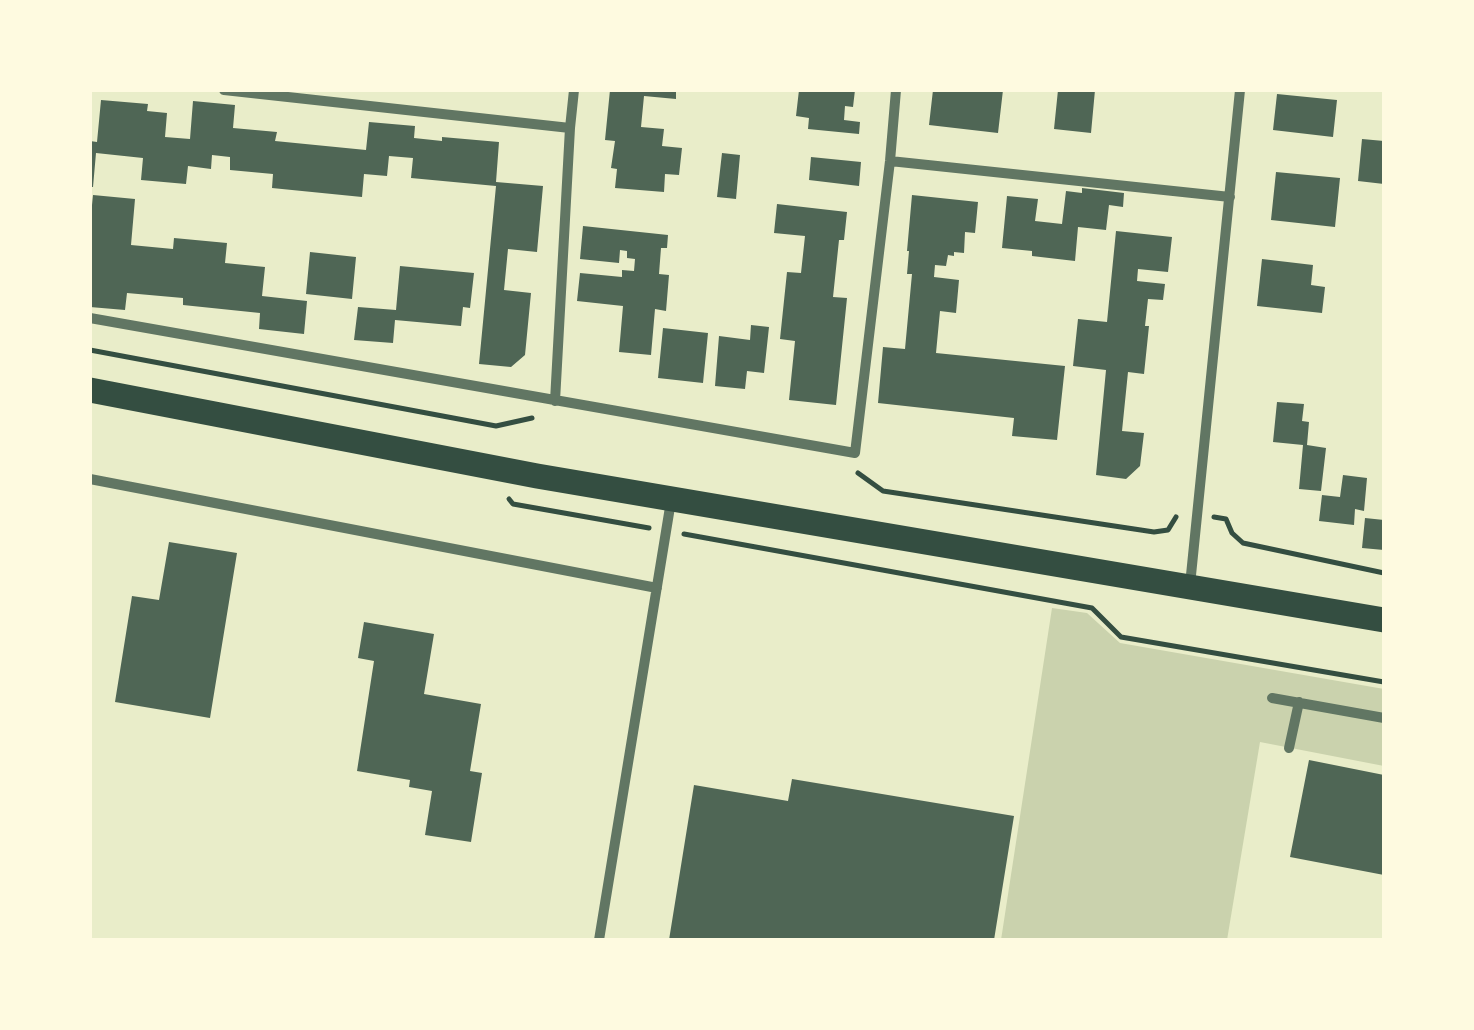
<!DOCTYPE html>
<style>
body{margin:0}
#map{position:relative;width:1474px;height:1030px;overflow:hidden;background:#e9edc9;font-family:Rubik,sans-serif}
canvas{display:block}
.frame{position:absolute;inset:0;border:92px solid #fefae0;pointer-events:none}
</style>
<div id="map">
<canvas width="1474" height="1030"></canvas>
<div class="frame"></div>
</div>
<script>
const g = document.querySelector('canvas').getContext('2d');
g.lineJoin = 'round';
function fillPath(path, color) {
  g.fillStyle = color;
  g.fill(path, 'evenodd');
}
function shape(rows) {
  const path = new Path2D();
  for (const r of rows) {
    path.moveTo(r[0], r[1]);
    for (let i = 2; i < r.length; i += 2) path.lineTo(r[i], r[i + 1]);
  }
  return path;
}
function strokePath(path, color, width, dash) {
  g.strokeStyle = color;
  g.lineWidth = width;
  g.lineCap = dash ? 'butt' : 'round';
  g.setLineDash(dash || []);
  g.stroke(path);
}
const green = shape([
 [1052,608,1087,613,1120,643,1384,689,1384,766,1260,742,1227,940,1001,940]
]);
const building = shape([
 [610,90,676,90,676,99,644,96,641,127,664,129,662,146,682,148,679,175,665,174,664,192,615,188,617,169,611,168,615,141,605,140],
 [799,90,855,90,853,107,845,106,844,120,860,122,859,134,808,129,809,118,796,116],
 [933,90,1003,90,998,133,929,125],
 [1058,90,1095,90,1091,133,1054,129],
 [1277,94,1337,100,1333,137,1273,130],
 [101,100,148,104,147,111,167,113,165,137,190,139,193,101,235,105,233,128,277,132,275,141,366,150,369,122,415,126,414,138,442,141,442,137,499,142,496,182,543,186,537,252,508,249,504,290,531,293,525,355,511,367,479,364,496,186,411,178,413,158,389,156,387,176,364,174,362,197,272,188,273,174,230,170,230,157,212,155,211,169,188,166,186,184,141,180,143,158,96,153,93,187,90,187,90,141,97,142],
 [1362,139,1384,141,1384,184,1358,181],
 [722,153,740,155,736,199,717,197],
 [811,157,861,162,859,186,809,180],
 [1276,172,1340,178,1335,227,1271,220],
 [1082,188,1124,193,1123,207,1109,205,1106,230,1078,227,1075,261,1032,256,1032,251,1002,248,1007,196,1038,199,1035,221,1062,224,1066,191,1082,193],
 [93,195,135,199,131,245,173,249,174,238,227,243,225,263,265,267,262,296,307,301,304,334,259,329,260,313,183,305,183,298,127,293,125,310,90,307,90,225],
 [912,195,978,202,975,233,965,232,964,253,954,252,954,256,948,255,946,266,935,265,934,277,959,280,956,313,940,311,936,353,1065,366,1057,440,1012,436,1014,418,878,403,883,347,905,349,912,274,907,274,909,251,907,251],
 [777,204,847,212,844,240,839,240,833,297,847,298,836,405,789,400,795,341,780,339,787,272,801,273,805,236,774,233],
 [583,226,668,235,667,248,661,248,659,274,669,275,666,311,655,309,651,355,619,352,623,306,577,301,580,273,622,277,622,270,634,271,635,259,627,258,627,251,620,250,619,263,580,259],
 [1116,231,1172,237,1168,272,1138,269,1137,281,1165,284,1163,300,1148,299,1145,326,1149,326,1144,374,1128,372,1122,431,1144,433,1140,466,1126,479,1096,475,1106,370,1073,366,1078,319,1107,322],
 [310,252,356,257,352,299,306,294],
 [1262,259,1313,265,1311,285,1325,287,1322,313,1257,306],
 [400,266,474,273,470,308,463,307,461,326,395,320,393,343,354,340,358,307,396,310],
 [751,325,769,327,764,373,747,371,745,389,715,386,719,336,750,340],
 [663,328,708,333,703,383,658,378],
 [1277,402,1304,404,1302,421,1309,422,1307,445,1326,448,1321,491,1299,489,1303,445,1273,442],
 [1343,475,1367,478,1364,511,1355,509,1354,525,1319,521,1322,495,1340,497],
 [1365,518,1384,520,1384,550,1362,548],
 [169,542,237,553,210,718,115,702,132,596,159,600],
 [364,622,434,634,424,694,481,704,470,771,482,773,471,842,425,835,432,791,409,787,410,780,357,771,374,661,358,658],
 [1309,760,1384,775,1384,875,1290,857],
 [792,779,1014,816,994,940,669,940,694,785,788,801]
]);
const path = shape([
 [90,350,496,426,532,418],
 [858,473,883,491,1154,532,1168,530,1176,517],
 [509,499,513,504,649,528],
 [1214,517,1226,519,1232,533,1243,543,1384,573],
 [684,534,1092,608,1121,637,1384,682]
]);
const minor = shape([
 [224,90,570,128],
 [890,161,1230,197],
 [90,318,855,453,890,161,896,90],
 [555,401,570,128,574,90],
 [90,479,657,588],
 [1190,585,1240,90],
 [1272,698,1384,718],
 [1289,748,1299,702],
 [599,940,671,501]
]);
const primary = shape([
 [90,390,537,476,1384,620]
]);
fillPath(green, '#cad2ad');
fillPath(building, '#4f6655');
strokePath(path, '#344e41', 5);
strokePath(minor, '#617663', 10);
strokePath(primary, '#344e41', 25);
</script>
